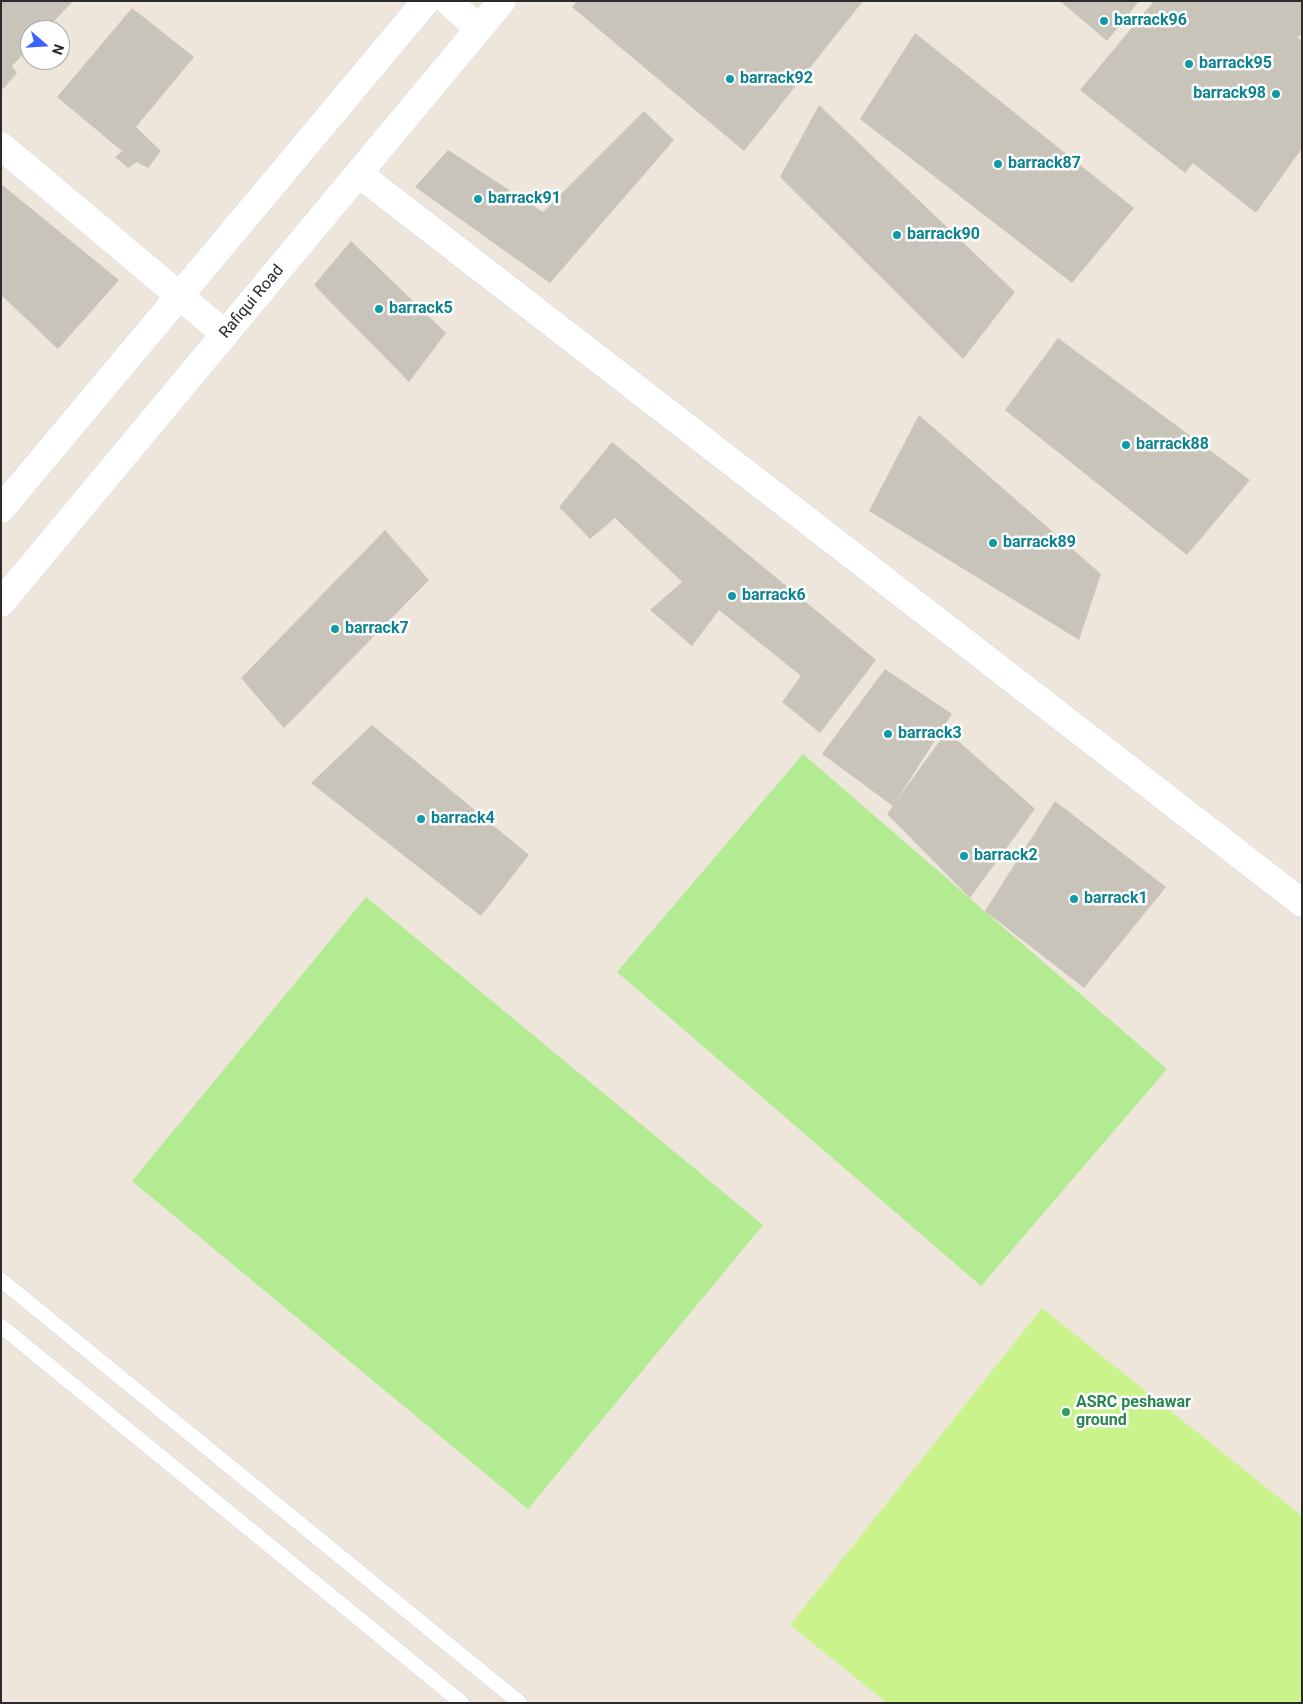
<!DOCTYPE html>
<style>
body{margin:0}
#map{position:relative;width:1303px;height:1704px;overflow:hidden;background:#eee6db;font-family:Roboto,sans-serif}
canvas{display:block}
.frame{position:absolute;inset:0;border:2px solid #2b2b2b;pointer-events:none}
.north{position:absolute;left:20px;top:20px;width:50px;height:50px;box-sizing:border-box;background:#fff;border:1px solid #aaa;border-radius:50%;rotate:109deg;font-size:14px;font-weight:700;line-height:20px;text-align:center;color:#2b2b2b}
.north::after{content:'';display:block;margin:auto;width:18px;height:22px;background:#3862ff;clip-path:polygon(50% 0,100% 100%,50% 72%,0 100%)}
</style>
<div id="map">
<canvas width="1303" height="1704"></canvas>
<div class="frame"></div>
<div class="north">N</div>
</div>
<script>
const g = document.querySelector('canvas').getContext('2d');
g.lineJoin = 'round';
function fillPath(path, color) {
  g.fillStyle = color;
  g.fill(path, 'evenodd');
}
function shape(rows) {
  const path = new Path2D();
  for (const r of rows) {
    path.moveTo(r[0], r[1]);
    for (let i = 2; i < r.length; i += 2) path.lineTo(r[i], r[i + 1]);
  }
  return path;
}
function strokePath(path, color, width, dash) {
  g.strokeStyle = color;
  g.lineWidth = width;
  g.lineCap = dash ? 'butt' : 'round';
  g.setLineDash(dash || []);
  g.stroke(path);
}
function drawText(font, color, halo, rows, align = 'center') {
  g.font = font + ' Roboto,sans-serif';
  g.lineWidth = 5;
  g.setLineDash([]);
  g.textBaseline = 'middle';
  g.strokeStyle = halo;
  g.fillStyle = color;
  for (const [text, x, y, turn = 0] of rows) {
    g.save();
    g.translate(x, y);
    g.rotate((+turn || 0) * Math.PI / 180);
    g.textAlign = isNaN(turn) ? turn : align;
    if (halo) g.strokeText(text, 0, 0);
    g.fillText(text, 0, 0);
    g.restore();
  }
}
const green = shape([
 [803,754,1167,1069,981,1286,617,972],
 [366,897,763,1225,528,1509,132,1181]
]);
const pitch = shape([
 [1042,1308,1302,1516,1302,1703,887,1703,790,1625]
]);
const building = shape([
 [1,1,73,1,46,30,30,30,30,47,12,66,17,73,1,91],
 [577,1,863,1,744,151,572,7],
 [1060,1,1139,1,1107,41],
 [1154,1,1302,1,1302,33,1297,38,1302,40,1302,148,1256,213,1193,163,1185,173,1080,90],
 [132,8,194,57,136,127,161,151,148,168,137,162,128,168,115,157,122,151,57,97],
 [915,33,1134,208,1072,283,860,119],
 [819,105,1015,292,963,359,780,177],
 [644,111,674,140,550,283,415,187,448,150,543,212],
 [1,184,119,280,58,349,1,295],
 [351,241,446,333,409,382,314,285],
 [1058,338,1250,480,1187,555,1005,410],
 [919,415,1101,574,1079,640,869,511],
 [612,442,876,660,820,733,782,702,801,676,719,610,692,646,650,610,682,582,615,518,590,539,559,507],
 [385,530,429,580,284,728,241,678],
 [885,669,952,714,896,801,947,731,1035,809,970,898,887,814,893,806,822,754],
 [372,725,529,855,481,916,311,783],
 [1055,801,1166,887,1084,988,985,911]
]);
const service = shape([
 [1,1280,520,1703],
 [1,1326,462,1703]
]);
const minor = shape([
 [448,1,479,29],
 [1,146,225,334],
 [359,174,1302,903]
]);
const tertiary = shape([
 [1,509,426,1],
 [1,603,502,1]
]);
const markers = [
 [1104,21,5,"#0f9aa8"],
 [1189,64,5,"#0f9aa8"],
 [730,79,5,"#0f9aa8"],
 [1276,94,5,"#0f9aa8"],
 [998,164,5,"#0f9aa8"],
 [478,199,5,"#0f9aa8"],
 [897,235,5,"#0f9aa8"],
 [379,309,5,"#0f9aa8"],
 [1126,445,5,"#0f9aa8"],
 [993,543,5,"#0f9aa8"],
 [732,596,5,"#0f9aa8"],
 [335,629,5,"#0f9aa8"],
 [888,734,5,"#0f9aa8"],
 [421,819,5,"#0f9aa8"],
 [964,856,5,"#0f9aa8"],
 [1074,899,5,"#0f9aa8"],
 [1066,1412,5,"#2e9e5b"]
];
const cultureNames = [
 ["barrack96",1114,21],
 ["barrack95",1199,64],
 ["barrack92",740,79],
 ["barrack98",1266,94,"right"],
 ["barrack87",1008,164],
 ["barrack91",488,199],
 ["barrack90",907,235],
 ["barrack5",389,309],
 ["barrack88",1136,445],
 ["barrack89",1003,543],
 ["barrack6",742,596],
 ["barrack7",345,629],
 ["barrack3",898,734],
 ["barrack4",431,819],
 ["barrack2",974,856],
 ["barrack1",1084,899]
];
const streetNames = [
 ["Rafiqui Road",252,302,-50]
];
const leisureNames = [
 ["ASRC peshawar",1076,1403],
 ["ground",1076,1421]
];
fillPath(green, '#b2eb92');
fillPath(pitch, '#caf38c');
fillPath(building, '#c9c4ba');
strokePath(service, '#d0d5e5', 16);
strokePath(minor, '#d0d5e5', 29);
strokePath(tertiary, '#d0d5e5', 29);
strokePath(service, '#fff', 15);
strokePath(minor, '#fff', 28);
strokePath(tertiary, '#fff', 28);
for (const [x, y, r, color] of markers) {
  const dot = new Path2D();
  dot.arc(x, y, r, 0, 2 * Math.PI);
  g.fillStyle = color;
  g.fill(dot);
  strokePath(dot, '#fff', 2);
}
drawText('bold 16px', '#0d838f', '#fff', cultureNames, 'left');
drawText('16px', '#2b2b2b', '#fff', streetNames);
drawText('bold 16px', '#27864d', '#fff', leisureNames, 'left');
</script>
